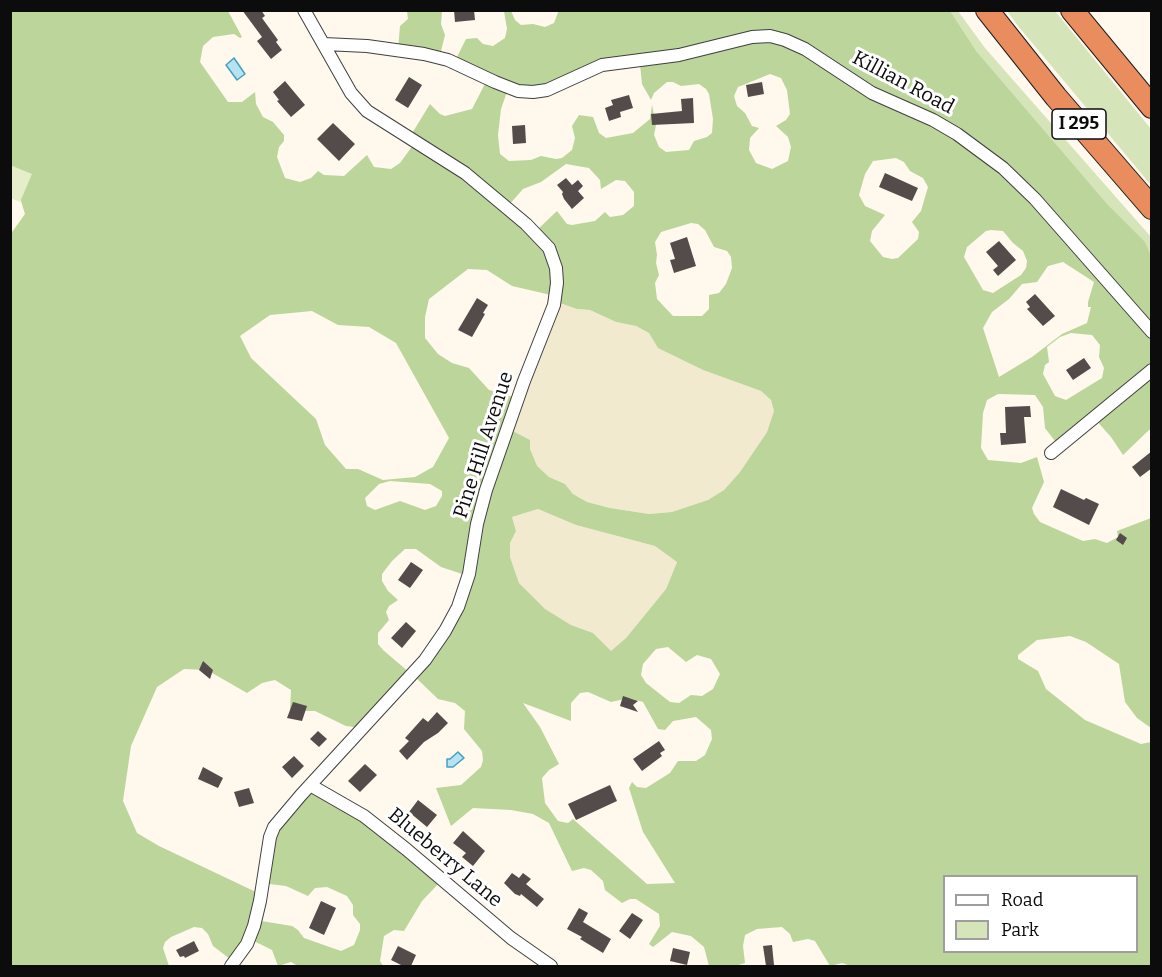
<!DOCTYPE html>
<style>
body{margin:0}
#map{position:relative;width:1162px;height:977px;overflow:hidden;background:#fef8ed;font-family:Bitter,serif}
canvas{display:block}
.frame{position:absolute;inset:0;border:12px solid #0c0c0c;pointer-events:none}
.legend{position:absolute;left:943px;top:875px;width:195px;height:78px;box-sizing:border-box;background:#fff;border:2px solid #9e9e9e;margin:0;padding:8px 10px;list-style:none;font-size:18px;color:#0c0c0c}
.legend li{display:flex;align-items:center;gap:12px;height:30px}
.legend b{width:30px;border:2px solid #9e9e9e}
</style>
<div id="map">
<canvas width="1162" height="977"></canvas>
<div class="frame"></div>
<ul class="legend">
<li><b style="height:8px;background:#fff"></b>Road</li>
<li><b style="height:16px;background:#d6e5b9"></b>Park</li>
</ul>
</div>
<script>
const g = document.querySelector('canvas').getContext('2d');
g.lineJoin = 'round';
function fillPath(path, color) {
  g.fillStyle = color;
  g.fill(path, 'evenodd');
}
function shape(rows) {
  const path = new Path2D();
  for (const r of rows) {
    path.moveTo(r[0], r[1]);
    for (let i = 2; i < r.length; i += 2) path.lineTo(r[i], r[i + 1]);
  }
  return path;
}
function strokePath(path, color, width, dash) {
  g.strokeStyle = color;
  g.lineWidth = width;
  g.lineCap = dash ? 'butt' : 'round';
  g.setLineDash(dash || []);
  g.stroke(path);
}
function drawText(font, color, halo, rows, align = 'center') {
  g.font = font + ' Bitter,serif';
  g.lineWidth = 6;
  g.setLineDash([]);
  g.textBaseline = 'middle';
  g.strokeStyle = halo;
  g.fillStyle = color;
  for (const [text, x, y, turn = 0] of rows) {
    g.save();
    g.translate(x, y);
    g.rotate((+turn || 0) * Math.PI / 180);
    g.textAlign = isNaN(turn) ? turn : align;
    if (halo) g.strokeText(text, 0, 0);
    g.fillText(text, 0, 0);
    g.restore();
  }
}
const farmland = shape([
 [554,301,577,309,590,310,616,322,636,326,649,333,659,348,703,370,761,391,771,400,774,411,767,432,740,472,724,490,708,500,672,512,649,514,610,508,587,502,573,494,565,484,549,477,536,466,530,449,505,427],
 [538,509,576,525,655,546,677,561,666,589,626,638,611,652,593,633,571,625,544,609,519,583,510,557,510,543,516,531,512,517]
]);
const green = shape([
 [935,11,958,11,985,48,1151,237,1151,281],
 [1007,11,1055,11,1151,129,1151,185,1018,26]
]);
const forest = shape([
 [559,10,950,11,976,51,1107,204,1145,242,1151,256,1151,430,1149,430,1123,455,1111,437,1095,419,1058,445,1045,428,1043,407,1035,395,998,394,987,400,983,413,981,448,988,460,1021,463,1037,457,1044,482,1032,508,1034,514,1040,522,1083,541,1095,539,1107,543,1118,537,1117,531,1151,518,1151,728,1137,718,1125,702,1119,664,1086,642,1070,636,1037,640,1018,655,1018,659,1038,671,1046,689,1085,720,1141,744,1151,742,1151,966,851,966,842,963,830,966,815,941,808,939,793,942,790,934,782,927,757,929,745,935,743,946,745,963,735,966,709,966,704,947,691,936,672,932,653,947,649,944,660,926,659,914,636,899,630,899,622,903,605,890,603,881,591,870,584,868,572,871,549,823,533,814,511,810,473,808,451,826,436,788,461,785,481,767,483,760,482,751,464,729,465,711,455,703,438,699,411,673,441,633,465,575,441,567,416,549,405,549,392,561,382,574,382,581,388,591,398,600,389,606,386,612,389,620,378,633,378,644,383,650,410,673,362,728,346,726,315,711,290,711,291,690,275,680,262,683,247,693,207,670,184,669,157,687,131,746,123,801,137,833,159,846,258,893,255,920,292,926,298,930,304,938,341,951,354,945,360,930,360,924,353,915,353,905,347,896,327,887,315,888,308,896,286,886,261,883,269,839,307,785,345,806,441,881,422,901,404,931,394,930,384,936,380,961,383,966,298,966,291,962,278,966,272,950,248,938,234,962,213,946,208,934,202,928,194,927,171,937,165,942,163,948,169,966,11,966,10,235,25,214,11,168,11,11,228,11,242,37,240,38,234,34,213,37,203,46,200,62,228,102,242,102,255,92,256,104,263,117,273,122,284,135,284,141,279,147,277,157,285,178,300,182,311,178,318,171,324,175,344,176,367,155,374,167,391,169,400,163,416,141,411,135,430,104,440,114,445,116,472,109,487,80,454,63,466,39,477,38,483,44,493,46,505,38,507,29,504,11,511,11,515,20,521,25,533,24,545,27,554,23],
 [640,64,642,84,651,100,654,93,667,82,673,82,681,86,699,84,706,89,709,94,713,119,712,133,707,137,694,141,689,150,666,152,659,147,654,135,656,125,652,105,650,119,633,133,606,138,599,133,593,117,579,115,572,126,575,138,572,150,562,158,556,159,541,156,531,160,509,161,500,154,498,135,501,109,508,89,564,84,605,66],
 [770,74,781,78,787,90,790,114,786,120,776,126,788,137,791,147,788,161,772,169,756,163,749,150,750,138,759,128,752,126,745,113,737,106,734,96,738,87],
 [896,158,904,162,910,171,923,178,928,187,921,211,912,222,919,232,918,239,898,258,892,259,883,257,870,241,872,231,885,215,865,206,859,195,865,174,873,161],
 [566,164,589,168,600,180,601,189,616,180,625,181,634,192,634,206,623,215,610,217,605,212,595,221,572,225,567,224,557,211,536,231,508,206,523,189,541,182],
 [691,223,698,224,705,230,714,247,727,251,731,257,732,268,726,284,719,293,709,295,709,309,702,316,673,316,657,299,655,283,659,275,656,263,657,255,655,242,661,232],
 [991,230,1003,231,1013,243,1023,251,1027,261,1026,268,1021,275,993,293,983,290,964,257,967,247,986,231],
 [1063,262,1094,282,1088,302,1088,307,1091,307,1087,323,1062,334,1032,357,999,377,983,328,992,312,1009,299,1022,284,1037,282,1048,266],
 [468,269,487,270,512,286,551,295,554,301,577,309,590,310,616,322,636,326,649,333,658,348,703,370,761,391,771,400,774,411,767,432,740,472,724,490,708,500,672,512,649,514,610,508,587,502,573,494,565,484,549,477,537,466,530,449,530,440,505,427,513,397,489,390,469,368,452,363,438,354,425,338,425,317,429,299],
 [312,311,338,325,369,327,396,343,449,438,433,467,415,477,383,480,358,469,346,469,325,445,316,419,251,358,240,336,270,315],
 [1071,333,1092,335,1100,345,1099,357,1104,368,1102,378,1066,400,1055,396,1043,374,1045,365,1049,362,1047,347,1060,337],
 [390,481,430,484,442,491,442,496,436,506,425,510,400,501,375,510,367,506,365,498,379,484],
 [538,509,576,525,655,546,677,562,666,589,626,638,611,651,593,633,571,625,545,609,519,583,510,557,510,543,516,531,512,517],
 [668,647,686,662,697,655,711,659,720,674,713,689,702,696,691,695,679,703,670,702,646,683,641,675,643,664,656,649],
 [588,692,611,702,629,698,643,702,658,729,665,730,673,721,696,717,711,730,712,739,705,755,696,761,678,761,670,773,646,788,637,787,632,782,629,788,643,832,675,883,647,884,573,819,568,823,558,821,545,803,542,778,549,770,559,764,540,727,523,703,571,721,571,703,580,693],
 [944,876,1136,876,1136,952,944,952],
 [407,11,442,11,441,24,445,35,439,59,398,50,400,26,408,19]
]);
const pitch = shape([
 [10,165,32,174,20,202,11,198]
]);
const water = shape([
 [234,58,245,74,237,80,226,65,234,58],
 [458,752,464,758,453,767,447,767,447,759,450,759,458,752]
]);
const building = shape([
 [242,10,261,10,265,16,262,18,278,40,276,42,282,50,271,59,257,41,262,37],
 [454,10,474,10,475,20,455,22],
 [409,77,422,85,408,108,395,100],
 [285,81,305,105,291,117,277,101,279,100,273,92],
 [762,82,764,94,748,97,746,85],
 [629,95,633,108,620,112,621,117,609,121,605,108,613,105,611,100],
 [693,98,694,123,652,125,651,114,682,111,681,99],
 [333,123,355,144,339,161,317,139],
 [525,125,526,143,513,144,512,126],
 [885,173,918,188,912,201,879,187],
 [566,178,572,185,578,180,583,186,578,191,584,198,572,209,564,199,562,194,563,192,557,185],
 [687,237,696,266,674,273,670,260,675,259,670,243],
 [999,241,1016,260,998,276,993,270,998,266,986,252],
 [1035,294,1055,316,1043,326,1027,309,1030,307,1026,302],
 [477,298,488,305,483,313,485,314,472,337,458,330],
 [1084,358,1091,368,1073,380,1066,370],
 [1030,406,1031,417,1024,417,1026,443,1001,445,1000,433,1006,433,1005,407],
 [1152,451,1152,468,1140,477,1132,467],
 [1061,489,1084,500,1086,498,1099,504,1089,525,1053,507],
 [1120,533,1127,538,1123,545,1116,540],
 [411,562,423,570,410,588,398,580],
 [406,622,416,631,402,648,391,638],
 [203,661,213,670,210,679,199,670],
 [623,696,638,701,633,705,638,712,620,706],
 [293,702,307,706,302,721,287,718],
 [437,712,448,723,438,733,424,742,407,760,399,751,409,741,405,738,423,718,428,722],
 [318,731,327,739,319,747,310,739],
 [659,741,665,750,660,753,662,756,642,771,633,759],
 [294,756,304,766,292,778,282,767],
 [365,764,377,775,360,792,348,781],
 [203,767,223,778,218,788,198,779],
 [610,785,617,801,576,820,568,804],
 [249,788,254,803,239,807,234,792],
 [418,800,437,815,427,827,409,812],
 [463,831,485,851,473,866,462,857,466,853,453,843],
 [512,873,519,878,523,873,531,879,526,884,544,899,537,907,521,894,520,896,515,894,504,883],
 [321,901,336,908,324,935,309,928],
 [579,908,588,913,583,922,611,939,603,953,580,939,582,937,567,929],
 [632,913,643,920,630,939,619,931],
 [194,941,199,951,185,958,184,956,180,957,176,950],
 [772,945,774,965,766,966,763,946],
 [398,946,416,955,411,966,403,966,391,960],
 [673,948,690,952,687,965,670,961]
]);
const street = shape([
 [324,44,367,46,424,54,448,60,495,82,518,91,533,92,547,90,602,65,679,55,752,37,770,36,785,40,805,49,872,93,933,120,957,134,1003,168,1035,199,1152,332],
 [1051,453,1152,370],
 [310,785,364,816,406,849,511,938,551,966],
 [231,966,247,944,254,926,260,901,270,837,274,827,301,795,425,660,445,631,458,607,469,574,477,524,486,490,524,381,554,305,557,283,556,268,549,248,526,224,465,173,367,111,351,93,304,10]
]);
const highway = shape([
 [987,10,1056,97,1152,208],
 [1072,10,1152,107]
]);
const shields = [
 [1079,124,54]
];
const shieldNames = [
 ["I 295",1079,124]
];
const streetNames = [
 ["Killian Road",903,83,28],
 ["Pine Hill Avenue",484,445,-72],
 ["Blueberry Lane",445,858,40]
];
fillPath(farmland, '#f2eacf');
fillPath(green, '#d6e5b9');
fillPath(forest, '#bcd59a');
fillPath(pitch, '#e6edcb');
fillPath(water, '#b6e2f1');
strokePath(water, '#42a0c3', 1.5);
fillPath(building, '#544c4a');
strokePath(street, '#3f3f3f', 14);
strokePath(highway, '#1d1d1d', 24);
strokePath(street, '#fff', 12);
strokePath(highway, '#e98d5f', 22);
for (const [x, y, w] of shields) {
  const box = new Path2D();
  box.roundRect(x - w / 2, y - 15, w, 30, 4.5);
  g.fillStyle = '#fff';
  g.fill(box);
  strokePath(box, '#0c0c0c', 1.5);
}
drawText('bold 18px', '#0c0c0c', null, shieldNames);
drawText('20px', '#0c0c0c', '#fff', streetNames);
</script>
